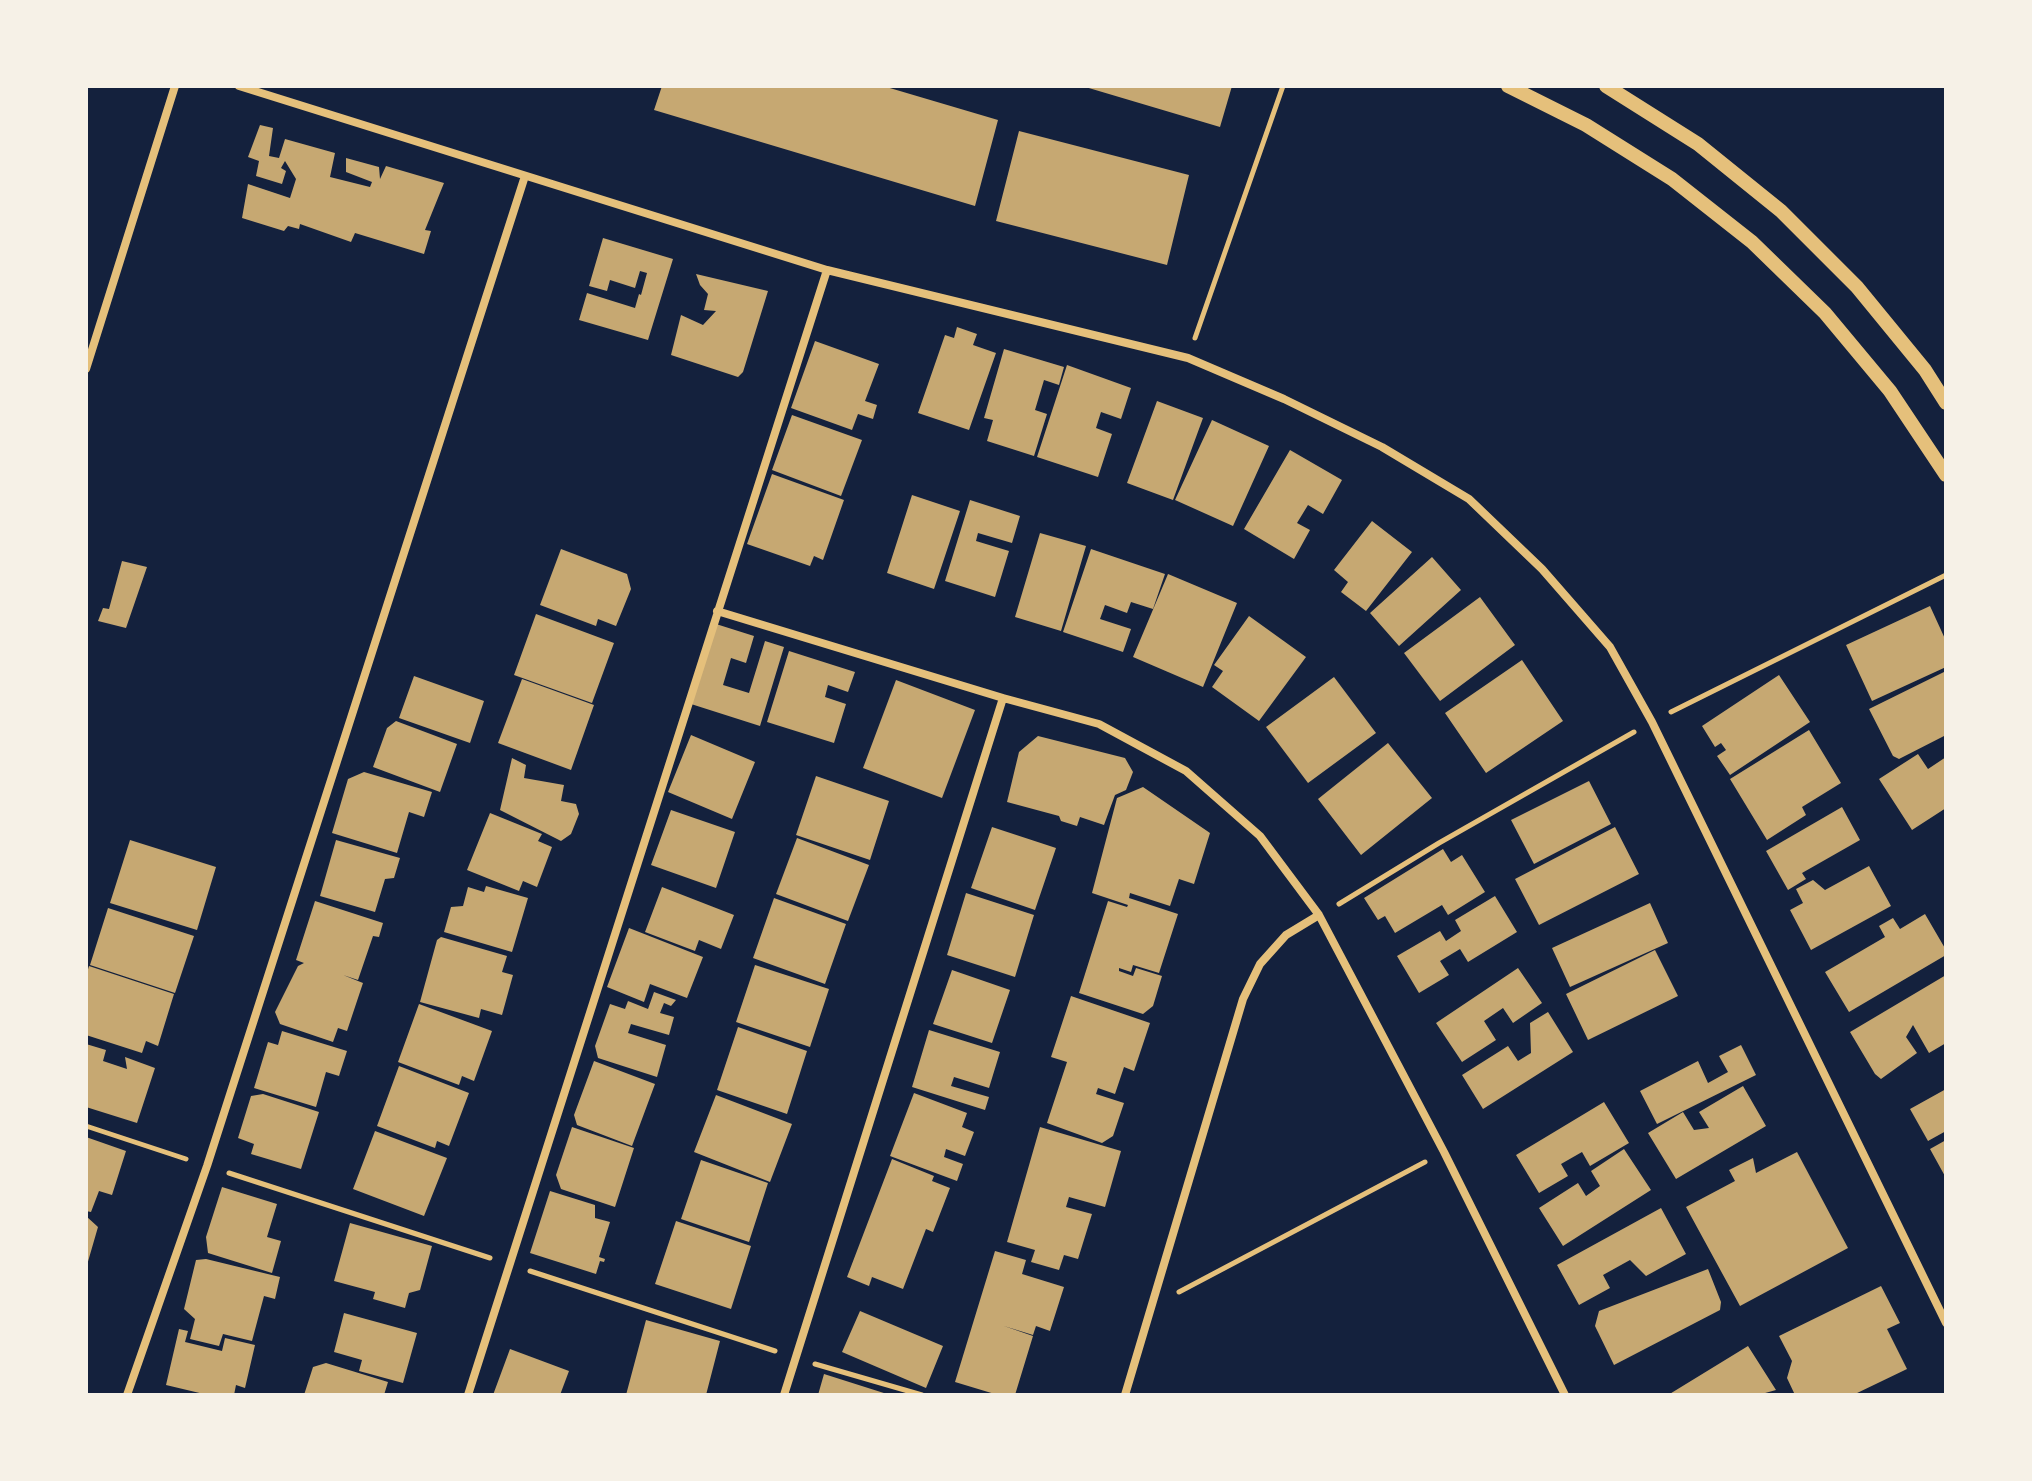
<!DOCTYPE html>
<style>
body{margin:0}
#map{position:relative;width:2032px;height:1481px;overflow:hidden;background:#14213d;font-family:"DejaVu Sans",sans-serif}
canvas{display:block}
.frame{position:absolute;inset:0;border:88px solid #f6f1e7;pointer-events:none}
</style>
<div id="map">
<canvas width="2032" height="1481"></canvas>
<div class="frame"></div>
</div>
<script>
const g = document.querySelector('canvas').getContext('2d');
g.lineJoin = 'round';
function fillPath(path, color) {
  g.fillStyle = color;
  g.fill(path, 'evenodd');
}
function shape(rows) {
  const path = new Path2D();
  for (const r of rows) {
    path.moveTo(r[0], r[1]);
    for (let i = 2; i < r.length; i += 2) path.lineTo(r[i], r[i + 1]);
  }
  return path;
}
function strokePath(path, color, width, dash) {
  g.strokeStyle = color;
  g.lineWidth = width;
  g.lineCap = dash ? 'butt' : 'round';
  g.setLineDash(dash || []);
  g.stroke(path);
}
const building = shape([
 [662,86,883,86,998,120,975,206,654,110],
 [1082,86,1232,86,1220,127],
 [260,125,273,128,269,156,279,158,285,139,335,153,330,177,370,187,372,182,346,172,346,158,379,167,380,179,386,166,444,183,425,230,431,231,424,254,355,233,351,242,300,224,299,229,288,226,284,231,242,218,248,184,290,198,296,179,285,161,281,168,286,171,282,184,256,176,259,161,248,157],
 [1019,131,1189,175,1167,265,996,221],
 [603,238,673,259,648,340,579,320,587,293,635,308,639,294,641,295,647,273,640,271,635,288,610,280,607,291,589,286],
 [696,274,768,291,743,372,738,377,671,355,681,315,703,325,716,311,704,310,708,294,700,285],
 [957,327,977,334,973,345,996,353,969,430,918,413,945,335,954,338],
 [815,341,879,364,865,401,877,405,873,419,858,414,852,430,791,408],
 [1004,349,1064,367,1059,385,1044,380,1035,410,1047,414,1034,456,987,441,993,420,984,418],
 [1067,365,1131,388,1121,419,1101,412,1096,428,1112,434,1098,477,1037,457],
 [1157,401,1203,418,1173,500,1127,483],
 [792,415,862,440,841,496,772,470],
 [1212,420,1269,446,1233,526,1175,500],
 [1290,450,1342,480,1323,514,1308,505,1297,523,1310,530,1294,559,1244,529],
 [772,474,844,500,823,560,814,556,810,566,747,544],
 [912,495,960,511,934,589,887,573],
 [970,500,1020,516,1012,543,978,533,976,541,1009,551,995,597,945,581],
 [1372,521,1412,552,1366,611,1341,592,1348,582,1334,570],
 [1040,533,1086,546,1061,631,1015,617],
 [561,549,627,574,631,589,616,626,598,619,596,626,540,605],
 [1091,549,1165,574,1153,609,1131,602,1127,613,1105,605,1100,619,1131,629,1123,652,1063,632],
 [1432,557,1461,590,1399,646,1370,613],
 [122,561,147,567,126,628,98,621,103,608,109,609],
 [1168,574,1237,603,1203,687,1133,657],
 [1480,597,1515,645,1440,701,1404,653],
 [1930,606,1946,641,1946,667,1872,701,1846,645],
 [536,614,614,643,592,703,514,675],
 [1249,616,1306,657,1259,721,1212,687,1223,671,1214,665],
 [716,624,754,636,746,663,731,658,723,685,749,693,765,641,784,647,760,726,691,704],
 [789,651,855,672,848,692,828,685,825,697,846,704,834,743,767,722],
 [1522,660,1563,721,1486,773,1445,713],
 [1946,671,1946,735,1899,759,1893,756,1869,709],
 [1779,675,1810,722,1730,775,1717,756,1726,750,1721,743,1715,747,1702,726],
 [414,676,484,701,470,743,399,718],
 [1334,677,1376,733,1308,783,1266,727],
 [522,679,594,705,571,770,498,743],
 [896,680,975,710,942,798,863,768],
 [396,721,457,744,440,792,373,767,387,728],
 [1809,730,1841,783,1802,807,1806,815,1767,840,1730,779],
 [691,735,755,762,732,819,668,792],
 [1038,736,1125,758,1133,772,1126,790,1115,795,1104,825,1080,817,1077,826,1061,821,1059,816,1007,802,1019,752],
 [1388,743,1432,798,1361,855,1318,799],
 [1918,754,1928,769,1946,757,1946,808,1912,830,1879,779],
 [512,758,526,765,524,778,564,785,561,801,576,804,579,814,571,834,561,841,500,810],
 [364,772,432,792,424,817,409,812,397,853,332,833,348,779],
 [816,776,889,801,870,860,796,835],
 [1589,781,1611,824,1534,864,1511,820],
 [1143,787,1210,833,1194,884,1179,879,1170,906,1130,893,1129,898,1178,914,1159,973,1133,965,1131,972,1119,968,1119,971,1133,976,1136,968,1162,976,1153,1006,1143,1014,1079,993,1108,901,1127,907,1128,905,1092,893,1117,798],
 [1842,807,1860,840,1802,873,1806,879,1788,890,1766,851],
 [671,810,735,832,716,888,651,865],
 [490,813,542,834,538,841,552,847,537,887,523,881,519,891,467,870],
 [992,827,1056,848,1035,910,971,888],
 [1615,827,1639,874,1539,925,1515,879],
 [797,838,869,865,848,921,776,894],
 [130,840,216,867,197,930,110,903],
 [336,840,400,858,394,878,385,879,375,912,320,896],
 [1443,849,1451,862,1462,855,1485,892,1448,915,1442,905,1395,933,1385,916,1378,920,1364,898],
 [1869,866,1891,906,1811,950,1790,910,1803,903,1796,889,1813,880,1825,890],
 [486,886,528,898,512,952,444,932,451,907,463,906,468,887,484,892],
 [662,887,734,915,721,949,699,940,695,951,645,932],
 [966,893,1034,915,1015,977,947,955],
 [1495,896,1517,932,1468,962,1460,949,1440,961,1449,975,1419,993,1397,956,1440,931,1446,941,1461,931,1455,920],
 [774,898,846,924,825,984,753,958],
 [315,901,383,923,379,937,373,936,358,980,343,975,363,983,347,1031,338,1028,333,1042,280,1024,275,1012,298,966,304,963,296,960],
 [1650,903,1668,943,1570,987,1552,948],
 [108,908,194,936,175,993,90,965],
 [1925,914,1946,950,1946,955,1849,1012,1825,972,1885,937,1879,926,1893,918,1900,929],
 [629,928,703,957,687,998,650,984,644,1002,607,987],
 [441,937,507,956,502,972,513,975,502,1015,481,1009,479,1018,420,1002,437,940],
 [1655,950,1678,996,1588,1040,1566,994],
 [755,965,829,989,810,1047,736,1022],
 [89,966,174,994,158,1046,146,1041,142,1053,86,1035,86,976],
 [1518,968,1542,1003,1513,1023,1503,1008,1484,1021,1496,1040,1462,1062,1436,1023],
 [952,970,1010,990,992,1043,933,1024],
 [1946,975,1946,1043,1929,1053,1913,1025,1906,1037,1917,1053,1881,1079,1875,1074,1850,1032],
 [654,992,676,1000,671,1006,664,1003,660,1013,674,1017,669,1035,631,1024,628,1033,666,1045,657,1077,598,1058,595,1046,610,1004,625,1009,628,1001,648,1009],
 [1071,996,1150,1023,1134,1071,1124,1067,1115,1094,1098,1088,1096,1094,1124,1103,1113,1136,1102,1143,1047,1123,1067,1062,1051,1057],
 [419,1004,492,1031,474,1081,462,1076,459,1085,398,1062],
 [1548,1012,1573,1052,1483,1109,1462,1075,1508,1046,1518,1061,1531,1053,1530,1023],
 [738,1027,807,1051,787,1114,717,1090],
 [929,1030,1000,1052,989,1088,954,1077,951,1086,989,1097,985,1110,912,1087],
 [282,1031,347,1051,339,1076,326,1072,316,1107,254,1088,268,1042,278,1045],
 [86,1044,106,1050,103,1061,127,1069,125,1057,155,1068,137,1123,86,1107],
 [1741,1045,1756,1075,1657,1124,1640,1091,1698,1061,1708,1083,1728,1072,1719,1056],
 [594,1061,655,1084,632,1146,577,1125,574,1115],
 [399,1066,469,1093,449,1146,437,1141,435,1148,377,1126],
 [1743,1086,1766,1126,1676,1179,1648,1133,1683,1112,1694,1130,1709,1128,1699,1112],
 [1946,1089,1946,1131,1928,1141,1910,1109],
 [914,1093,967,1113,962,1127,974,1132,965,1156,946,1149,944,1157,963,1164,957,1181,890,1156],
 [263,1094,319,1112,301,1169,251,1154,254,1144,238,1138,251,1096],
 [716,1095,792,1124,770,1182,694,1152],
 [1604,1102,1629,1143,1590,1166,1582,1152,1561,1164,1568,1176,1539,1193,1516,1155],
 [572,1127,634,1148,615,1207,561,1189,556,1175],
 [1040,1127,1121,1151,1105,1207,1069,1197,1066,1207,1092,1214,1078,1259,1064,1255,1059,1270,1031,1262,1035,1250,1007,1242],
 [375,1131,447,1158,424,1216,353,1189],
 [86,1137,126,1151,112,1195,99,1191,91,1212,86,1211],
 [1946,1140,1946,1178,1930,1149],
 [1624,1149,1651,1190,1563,1246,1539,1208,1578,1183,1586,1196,1600,1186,1591,1171],
 [1797,1152,1848,1248,1740,1306,1686,1207,1735,1181,1729,1170,1753,1158,1756,1173],
 [892,1159,934,1176,932,1181,950,1188,933,1232,926,1229,903,1289,872,1277,869,1286,847,1277],
 [701,1160,768,1183,749,1242,681,1219],
 [222,1187,277,1204,267,1237,281,1241,272,1273,208,1253,206,1237],
 [550,1191,595,1205,595,1218,610,1222,599,1257,605,1259,604,1262,600,1261,596,1274,530,1253],
 [1661,1208,1686,1254,1646,1276,1630,1260,1603,1275,1610,1288,1579,1305,1557,1265],
 [86,1216,98,1227,87,1265,86,1265],
 [676,1221,751,1246,731,1309,655,1284],
 [350,1223,432,1246,420,1290,409,1293,405,1308,373,1299,375,1292,334,1281],
 [995,1251,1026,1260,1022,1274,1064,1287,1050,1331,1036,1326,1033,1335,1004,1326,1033,1336,1015,1395,998,1395,955,1382],
 [206,1259,280,1277,275,1299,264,1296,252,1341,223,1334,219,1346,190,1339,195,1319,184,1309,196,1260],
 [1708,1269,1721,1302,1720,1310,1614,1365,1595,1326,1599,1311],
 [1881,1286,1900,1323,1887,1329,1907,1369,1853,1395,1795,1395,1787,1378,1792,1361,1779,1336],
 [860,1311,943,1346,926,1388,842,1352],
 [344,1313,417,1333,403,1383,359,1371,362,1360,334,1352],
 [646,1320,720,1341,706,1395,626,1395],
 [179,1329,188,1331,185,1342,222,1351,225,1338,255,1345,245,1388,236,1385,234,1395,208,1395,166,1385],
 [1748,1346,1776,1390,1758,1395,1668,1395],
 [510,1349,569,1371,560,1395,493,1395],
 [326,1363,388,1382,384,1395,304,1395,313,1367],
 [824,1374,887,1394,887,1395,818,1395]
]);
const path = shape([
 [1195,338,1283,86],
 [1671,712,1946,575],
 [1339,904,1439,843,1634,732],
 [86,1126,186,1159],
 [229,1173,490,1258],
 [530,1271,775,1351],
 [1179,1292,1425,1162],
 [815,1364,922,1395]
]);
const minor = shape([
 [239,86,827,270,1188,358,1284,399,1382,447,1469,499,1542,569,1610,647,1652,722,1946,1323],
 [86,369,175,86],
 [717,611,1003,698,1099,724,1186,771,1260,836,1319,915,1444,1152,1565,1395],
 [127,1395,207,1166,525,176],
 [468,1395,827,270],
 [784,1395,1003,698],
 [1125,1395,1243,999,1260,964,1286,935,1319,915]
]);
const tertiary = shape([
 [1508,86,1586,125,1672,179,1752,242,1825,313,1890,391,1946,475],
 [1606,86,1698,144,1781,211,1857,287,1925,370,1946,403]
]);
fillPath(building, '#c6a872');
strokePath(path, '#e5c07b', 5);
strokePath(minor, '#e5c07b', 8);
strokePath(tertiary, '#e5c07b', 14);
</script>
